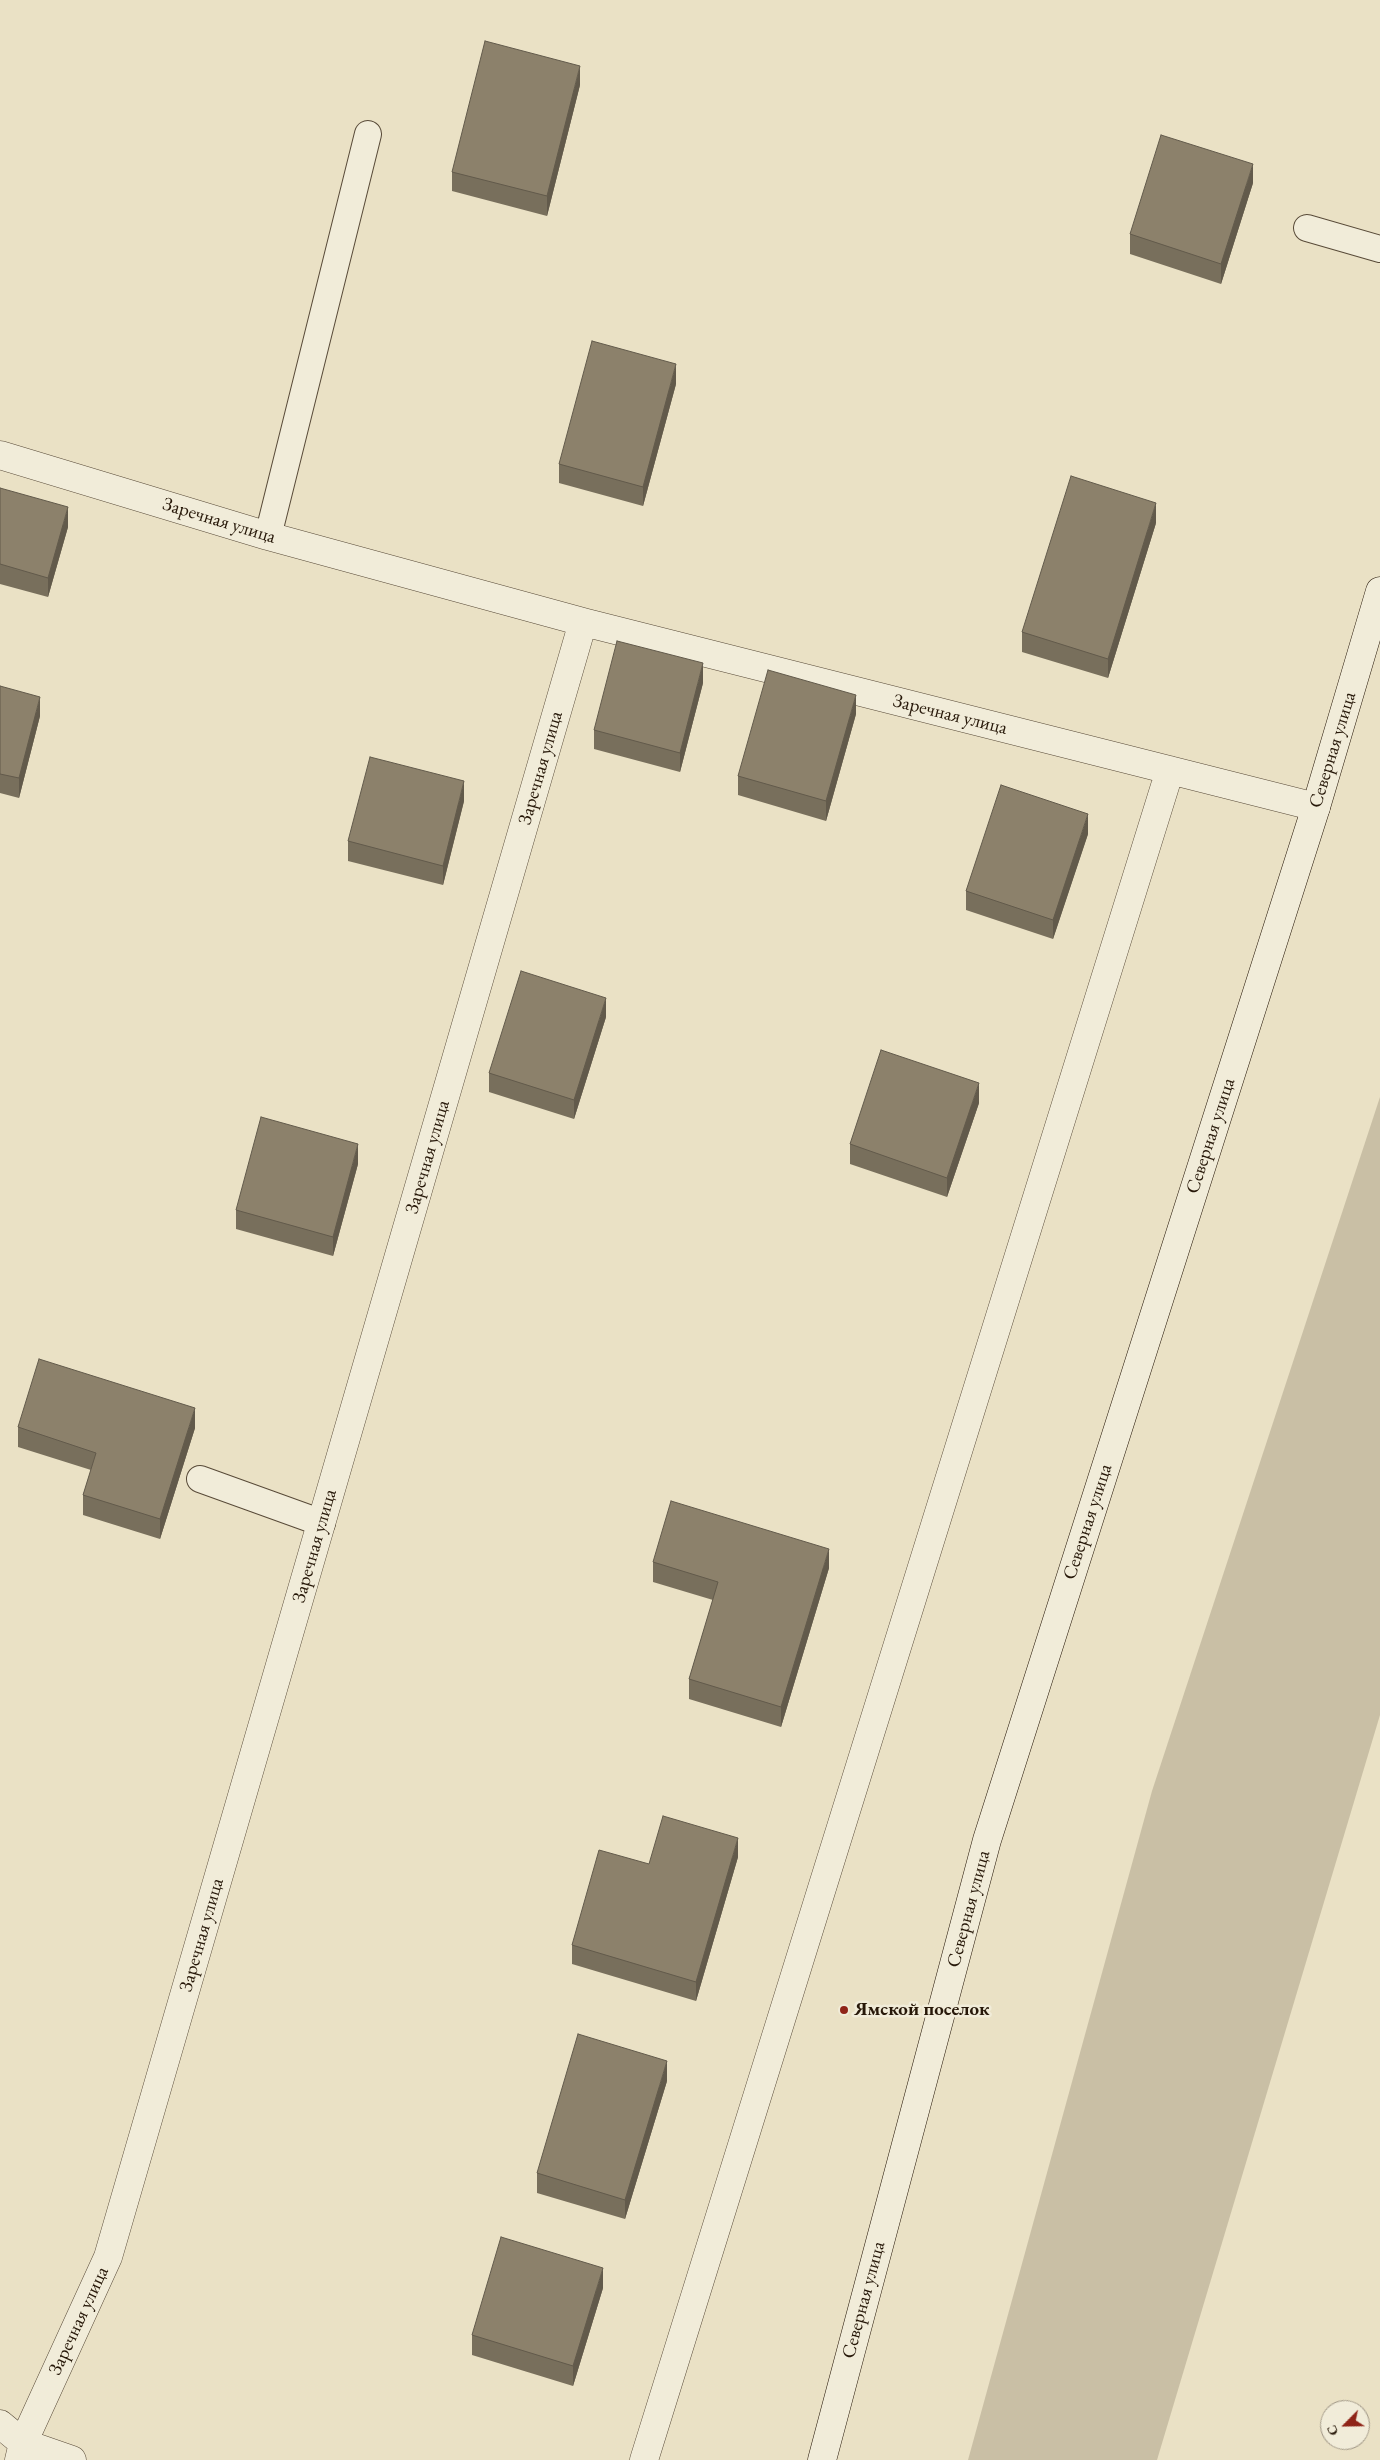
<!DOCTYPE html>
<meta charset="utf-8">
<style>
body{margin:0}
#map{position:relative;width:1380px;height:2460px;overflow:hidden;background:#eae1c5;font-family:"EB Garamond",serif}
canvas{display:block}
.north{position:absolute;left:1320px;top:2400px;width:50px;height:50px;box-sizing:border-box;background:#f1ecd9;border:1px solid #a09786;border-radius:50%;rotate:247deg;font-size:14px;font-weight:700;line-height:20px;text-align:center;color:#271809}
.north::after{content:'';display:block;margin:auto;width:18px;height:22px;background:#8f2418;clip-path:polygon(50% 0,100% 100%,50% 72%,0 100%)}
</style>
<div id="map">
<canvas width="1380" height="2460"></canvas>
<div class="north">С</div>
</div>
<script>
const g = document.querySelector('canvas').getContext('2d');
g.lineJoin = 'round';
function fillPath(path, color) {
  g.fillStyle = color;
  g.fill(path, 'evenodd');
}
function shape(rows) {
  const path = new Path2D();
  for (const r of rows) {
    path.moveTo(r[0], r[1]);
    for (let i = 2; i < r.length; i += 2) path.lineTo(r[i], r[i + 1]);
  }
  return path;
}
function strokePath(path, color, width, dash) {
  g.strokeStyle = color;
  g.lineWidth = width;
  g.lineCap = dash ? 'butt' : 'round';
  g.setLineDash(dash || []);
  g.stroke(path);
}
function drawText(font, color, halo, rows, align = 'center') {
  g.font = font + ' "EB Garamond",serif';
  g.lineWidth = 5;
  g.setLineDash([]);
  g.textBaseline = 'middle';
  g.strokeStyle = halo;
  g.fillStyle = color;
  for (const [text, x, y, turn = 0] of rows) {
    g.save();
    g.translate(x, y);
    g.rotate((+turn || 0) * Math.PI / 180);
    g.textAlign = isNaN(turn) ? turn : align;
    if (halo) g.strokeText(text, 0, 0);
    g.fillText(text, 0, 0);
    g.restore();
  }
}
const green = shape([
 [1380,1097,1380,1715,1157,2460,968,2460,1152,1791]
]);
const lane = shape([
 [1307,228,1380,249],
 [268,536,368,134],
 [200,1479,322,1523]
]);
const street = shape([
 [0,455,268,536,583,622],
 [0,2424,23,2443,72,2460],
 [19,2460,23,2443,108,2257,583,622,1316,807],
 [644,2460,1170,770]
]);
const secondary = shape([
 [822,2460,987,1840,1316,807,1380,591]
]);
const wall = shape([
 [580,85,547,216,452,191,452,172],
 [1253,183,1221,284,1130,254,1130,234],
 [676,384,643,506,559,483,559,464],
 [0,488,68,527,48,597,0,584],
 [1156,523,1108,678,1022,652,1022,632],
 [703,683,680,772,594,749,594,730],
 [0,686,40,716,19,798,0,793],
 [856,714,826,821,738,795,738,776],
 [464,801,443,885,348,861,348,841],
 [1088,834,1053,939,966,910,966,891],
 [606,1017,574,1119,489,1092,489,1073],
 [979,1103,947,1197,850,1164,850,1144],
 [358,1164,333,1256,236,1229,236,1210],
 [18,1427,195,1428,160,1539,83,1515,83,1495,91,1470,18,1447],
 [653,1562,829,1568,781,1727,689,1699,689,1679,713,1600,653,1582],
 [738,1857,696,2001,572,1964,572,1945,649,1864],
 [667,2081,625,2219,537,2193,537,2173],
 [603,2288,573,2386,472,2355,472,2335]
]);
const shadedWall = shape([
 [580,66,580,85,547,216,547,196],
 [1253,164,1253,183,1221,284,1221,264],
 [676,364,676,384,643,506,643,487],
 [1156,503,1156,523,1108,678,1108,659],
 [68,507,68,527,48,597,48,578],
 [703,663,703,683,680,772,680,753],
 [856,695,856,714,826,821,826,801],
 [40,697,40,716,19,798,19,778],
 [464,781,464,801,443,885,443,866],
 [1088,814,1088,834,1053,939,1053,920],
 [606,998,606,1017,574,1119,574,1100],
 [979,1083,979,1103,947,1197,947,1178],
 [358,1144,358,1164,333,1256,333,1237],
 [195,1408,195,1428,160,1539,160,1519],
 [829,1549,829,1568,781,1727,781,1707],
 [738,1838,738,1857,696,2001,696,1982],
 [667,2061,667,2081,625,2219,625,2200],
 [603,2268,603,2288,573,2386,573,2366]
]);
const building = shape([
 [485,41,580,66,547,196,452,172,485,41],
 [1161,135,1253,164,1221,264,1130,234,1161,135],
 [592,341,676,364,643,487,559,464,592,341],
 [1071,476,1156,503,1108,659,1022,632,1071,476],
 [0,488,68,507,48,578,0,564,0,488],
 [617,641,703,663,680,753,594,730,617,641],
 [768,670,856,695,826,801,738,776,768,670],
 [0,686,40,697,19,778,0,774,0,686],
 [370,757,464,781,443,866,348,841,370,757],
 [1001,785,1088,814,1053,920,966,891,1001,785],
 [521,971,606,998,574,1100,489,1073,521,971],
 [881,1050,979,1083,947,1178,850,1144,881,1050],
 [261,1117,358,1144,333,1237,236,1210,261,1117],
 [39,1359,195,1408,160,1519,83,1495,96,1453,18,1427,39,1359],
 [671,1501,829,1549,781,1707,689,1679,718,1582,653,1562,671,1501],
 [663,1816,738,1838,696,1982,572,1945,599,1850,649,1864,663,1816],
 [578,2034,667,2061,625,2200,537,2173,578,2034],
 [501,2237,603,2268,573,2366,472,2335,501,2237]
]);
const markers = [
 [844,2010,5,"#8f2418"]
];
const streetNames = [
 ["Заречная улица",219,521,17],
 ["Заречная улица",950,715,14],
 ["Северная улица",1333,750,-73],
 ["Заречная улица",541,768,-74],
 ["Северная улица",1211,1136,-72],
 ["Заречная улица",428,1157,-74],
 ["Северная улица",1088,1522,-72],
 ["Заречная улица",315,1546,-74],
 ["Северная улица",969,1909,-75],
 ["Заречная улица",202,1935,-74],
 ["Северная улица",864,2300,-75],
 ["Заречная улица",79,2321,-65]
];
const poiNames = [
 ["Ямской поселок",854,2010]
];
fillPath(green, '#c9bfa5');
strokePath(lane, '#584a38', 28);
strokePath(street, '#584a38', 29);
strokePath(secondary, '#271809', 29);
strokePath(lane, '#f1ecd9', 26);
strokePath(street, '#f1ecd9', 28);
strokePath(secondary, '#f1ecd9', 28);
fillPath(wall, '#786f5c');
fillPath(shadedWall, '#625a4b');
fillPath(building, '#8c816b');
strokePath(building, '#625a4b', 1);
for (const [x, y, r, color] of markers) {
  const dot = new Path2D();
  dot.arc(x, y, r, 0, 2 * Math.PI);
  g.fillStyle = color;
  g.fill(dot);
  strokePath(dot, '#f1ecd9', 2);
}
drawText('19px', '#271809', '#f1ecd9', streetNames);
drawText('bold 19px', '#271809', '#f1ecd9', poiNames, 'left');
</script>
